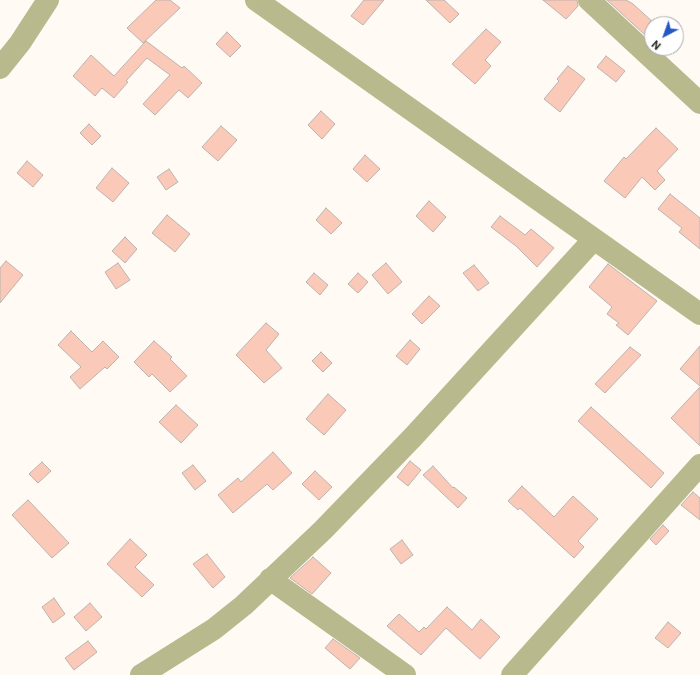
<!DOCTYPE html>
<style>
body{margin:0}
#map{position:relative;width:700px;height:675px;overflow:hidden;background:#fffaf3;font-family:Roboto,sans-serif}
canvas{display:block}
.north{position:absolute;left:644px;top:16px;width:40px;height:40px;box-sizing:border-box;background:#fff;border:1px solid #a9a9a7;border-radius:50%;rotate:221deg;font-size:11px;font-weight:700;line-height:16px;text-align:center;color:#292724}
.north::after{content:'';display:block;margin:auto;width:14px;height:18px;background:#2657c5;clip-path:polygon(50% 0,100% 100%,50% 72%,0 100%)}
</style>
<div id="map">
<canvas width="700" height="675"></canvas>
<div class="north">N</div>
</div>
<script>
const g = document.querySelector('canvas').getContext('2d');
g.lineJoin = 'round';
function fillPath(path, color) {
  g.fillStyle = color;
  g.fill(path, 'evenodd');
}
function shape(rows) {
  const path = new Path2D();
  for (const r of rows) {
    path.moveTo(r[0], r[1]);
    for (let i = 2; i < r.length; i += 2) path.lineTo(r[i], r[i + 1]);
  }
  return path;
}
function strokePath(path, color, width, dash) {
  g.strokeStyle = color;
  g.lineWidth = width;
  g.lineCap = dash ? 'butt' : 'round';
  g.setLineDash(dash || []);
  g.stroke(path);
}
const building = shape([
 [156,0,170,0,180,8,143,43,127,28,156,0],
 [364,0,384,0,363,25,351,16,364,0],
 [426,0,444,0,459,14,450,23,426,0],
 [543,0,577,0,578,6,566,19,543,0],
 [607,0,626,0,633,4,654,23,644,34,607,0],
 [486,29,501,42,485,60,491,66,475,84,452,64,486,29],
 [227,32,241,46,230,57,216,44,227,32],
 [146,41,182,68,184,66,202,83,188,98,179,90,155,115,143,104,170,75,147,58,126,81,128,82,114,98,102,88,95,96,73,76,91,55,114,76,146,41],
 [606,56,625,71,616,82,597,67,606,56],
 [568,66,585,79,560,112,544,99,559,81,557,79,568,66],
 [321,111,335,124,322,139,308,125,321,111],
 [89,124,101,136,92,145,80,133,89,124],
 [221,126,237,140,218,161,202,147,221,126],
 [656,128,678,149,657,171,665,180,655,190,642,177,625,198,604,181,624,157,626,159,656,128],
 [365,155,380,169,367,182,353,169,365,155],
 [27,161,43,175,33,187,17,173,27,161],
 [112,168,129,183,113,202,96,188,112,168],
 [169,169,178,182,166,190,157,177,169,169],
 [670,194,700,218,700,249,679,232,682,228,658,209,670,194],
 [429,201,446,217,433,232,416,216,429,201],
 [326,208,342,223,331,234,316,220,326,208],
 [167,215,190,234,175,252,152,233,167,215],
 [500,216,525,235,531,229,554,248,537,267,516,246,491,227,500,216],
 [125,237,137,249,125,263,112,251,125,237],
 [6,261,23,275,0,303,0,268,6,261],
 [118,263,130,280,116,289,105,272,118,263],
 [386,263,402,282,388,294,372,275,386,263],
 [608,264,657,301,628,335,616,325,619,323,607,314,612,307,589,287,608,264],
 [474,265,489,283,478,291,463,273,474,265],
 [314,273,328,285,320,295,306,282,314,273],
 [358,273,368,282,358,293,348,284,358,273],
 [429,296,440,306,422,324,412,314,429,296],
 [266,323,279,334,266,350,282,368,264,383,236,355,266,323],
 [71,331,92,352,103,341,119,357,107,369,105,367,80,389,70,377,81,367,58,345,71,331],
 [410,340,420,349,407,365,396,356,410,340],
 [154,341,172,357,170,359,187,376,170,392,152,374,149,377,134,362,154,341],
 [700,346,700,386,680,369,700,346],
 [630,347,641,355,605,393,595,384,630,347],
 [321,352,332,363,323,372,312,361,321,352],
 [700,387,700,446,671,418,700,387],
 [328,394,346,410,324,435,306,419,328,394],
 [176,405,198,425,181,443,159,422,176,405],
 [591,407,664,473,651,488,578,421,591,407],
 [273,452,292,473,273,490,267,484,233,513,218,495,238,478,241,482,273,452],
 [410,461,421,470,408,486,397,477,410,461],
 [42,462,51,471,38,483,29,474,42,462],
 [193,465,206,481,195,490,182,473,193,465],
 [433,466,453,488,454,487,467,498,458,508,423,475,433,466],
 [315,471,332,487,319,500,302,484,315,471],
 [522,486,554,517,573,496,598,519,578,541,584,547,574,558,520,508,518,510,508,501,522,486],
 [693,492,700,498,700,520,681,505,693,492],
 [28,500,69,543,52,558,12,515,28,500],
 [663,525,669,531,656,545,650,539,663,525],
 [130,539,147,555,135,567,154,585,142,597,107,564,130,539],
 [402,540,413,555,401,564,390,549,402,540],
 [207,554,225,577,213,588,193,564,207,554],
 [313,557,331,573,312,594,290,578,313,557],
 [54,598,65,614,53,623,42,607,54,598],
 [90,603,102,617,86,631,74,617,90,603],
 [447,607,472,630,481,619,500,637,480,659,446,628,421,655,387,626,399,614,419,632,424,627,426,629,447,607],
 [668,622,681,633,668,648,655,638,668,622],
 [333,639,360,658,350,669,325,648,333,639],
 [88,641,97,652,74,670,65,658,88,641]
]);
const minor = shape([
 [256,0,700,314],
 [589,0,700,103],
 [0,68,20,43,48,0],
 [270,579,405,675],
 [141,675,214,629,244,605,323,530,413,437,594,239],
 [512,675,700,465]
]);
fillPath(building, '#fbc9b7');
strokePath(building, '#bbb3b0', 1);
strokePath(minor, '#b8b98c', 22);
</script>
